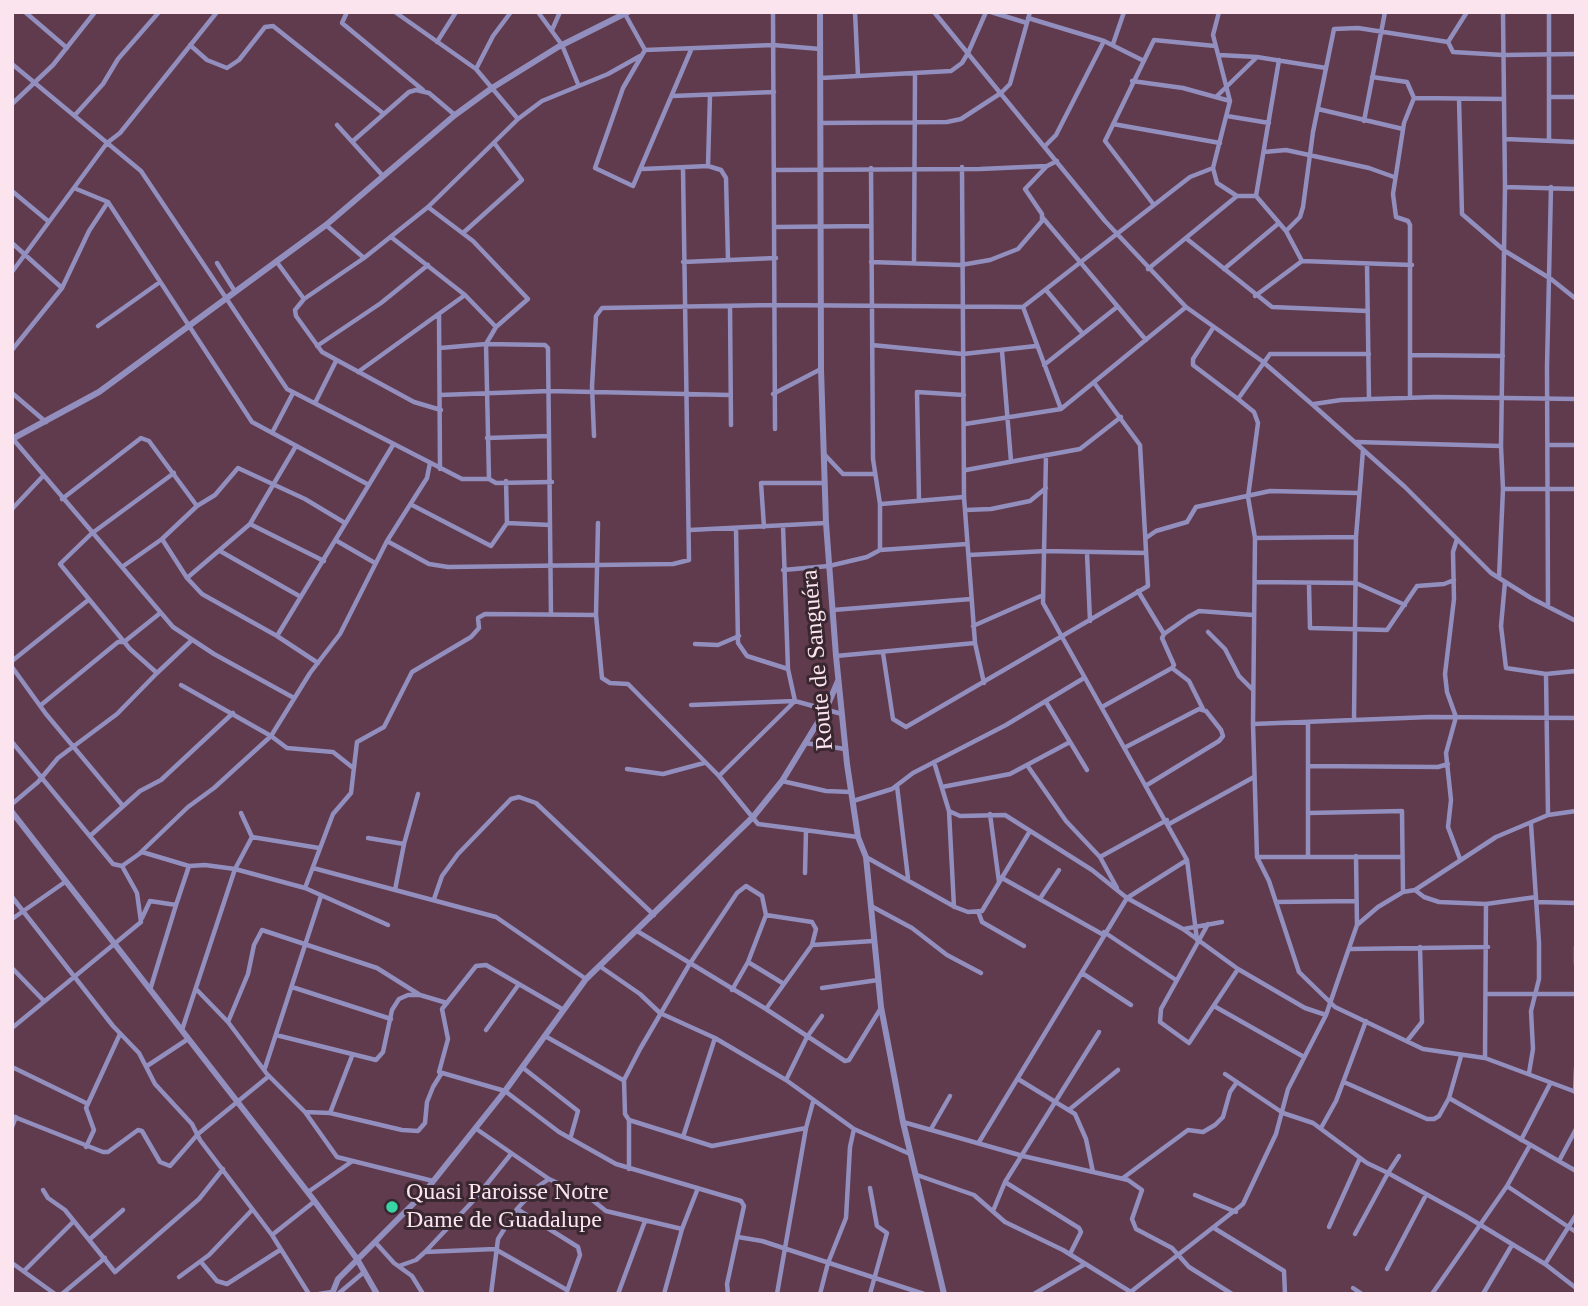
<!DOCTYPE html>
<meta charset="utf-8">
<style>
body{margin:0}
#map{position:relative;width:1588px;height:1306px;overflow:hidden;background:#603a4d;font-family:"Times New Roman",serif}
canvas{display:block}
.frame{position:absolute;inset:0;border:14px solid #fce4ef;pointer-events:none}
</style>
<div id="map">
<canvas width="1588" height="1306"></canvas>
<div class="frame"></div>
</div>
<script>
const g = document.querySelector('canvas').getContext('2d');
g.lineJoin = 'round';
function shape(rows) {
  const path = new Path2D();
  for (const r of rows) {
    path.moveTo(r[0], r[1]);
    for (let i = 2; i < r.length; i += 2) path.lineTo(r[i], r[i + 1]);
  }
  return path;
}
function strokePath(path, color, width, dash) {
  g.strokeStyle = color;
  g.lineWidth = width;
  g.lineCap = dash ? 'butt' : 'round';
  g.setLineDash(dash || []);
  g.stroke(path);
}
function drawText(font, color, halo, rows, align = 'center') {
  g.font = font + ' "Times New Roman",serif';
  g.lineWidth = 6;
  g.setLineDash([]);
  g.textBaseline = 'middle';
  g.strokeStyle = halo;
  g.fillStyle = color;
  for (const [text, x, y, turn = 0] of rows) {
    g.save();
    g.translate(x, y);
    g.rotate((+turn || 0) * Math.PI / 180);
    g.textAlign = isNaN(turn) ? turn : align;
    if (halo) g.strokeText(text, 0, 0);
    g.fillText(text, 0, 0);
    g.restore();
  }
}
const minor = shape([
 [25,12,67,48],
 [347,12,342,23,423,90],
 [395,12,476,69,518,119],
 [538,12,562,45,578,84],
 [773,12,775,429],
 [855,12,858,76],
 [934,12,1105,221,1186,307,1262,361,1313,405,1405,487,1491,573,1531,598,1576,621],
 [991,12,1027,23],
 [1219,12,1213,35,1230,101,1213,168,1217,183,1237,196],
 [1549,12,1549,141],
 [625,14,645,50],
 [1028,18,1104,41,1142,60],
 [552,30,560,12],
 [437,42,456,12],
 [1448,42,1453,52,1503,55,1576,54],
 [1113,44,1124,12],
 [190,45,207,60,227,68,239,60,265,27,273,26,384,114],
 [645,50,623,88,595,168,633,186,691,50],
 [645,50,773,45,820,49],
 [1219,55,1257,57,1326,68],
 [12,64,141,171,287,389,462,479,489,479,496,483,552,482],
 [476,69,493,36,511,12],
 [1372,77,1407,82,1414,98],
 [821,78,951,71,962,63,968,53,986,12],
 [1132,81,1183,88,1230,101],
 [672,96,774,92],
 [1217,96,1256,58],
 [1550,97,1576,97],
 [1459,99,1462,214,1505,251,1551,279,1576,299],
 [12,104,53,65,95,12],
 [1318,109,1403,129],
 [75,115,103,84,118,59,159,12],
 [1227,116,1269,123],
 [1364,121,1385,12],
 [820,123,947,122,961,119,1001,93,1010,84,1030,12],
 [1113,124,1220,143],
 [337,125,383,176],
 [1505,139,1576,142],
 [353,141,409,92,416,90,429,93,455,115],
 [1045,146,1056,135,1104,41],
 [1264,152,1286,150,1369,168,1394,177],
 [708,166,710,95],
 [962,167,964,497,975,643,984,683],
 [871,168,873,459,880,504,880,550],
 [643,169,708,166,721,170,726,178,728,259],
 [775,170,980,169,1047,166,1057,161],
 [1505,187,1576,189],
 [74,188,108,202,252,422,369,485],
 [12,191,48,221],
 [1256,196,1279,60],
 [1154,205,1105,141,1154,40,1215,46],
 [428,207,473,241,528,299,496,327,486,344,489,479],
 [1043,218,1146,340],
 [326,225,364,258],
 [775,227,870,226],
 [1286,231,1300,217,1303,207,1313,132,1334,29,1358,28,1448,42,1467,12],
 [463,233,522,180,495,144],
 [391,237,465,295,496,327],
 [1187,239,1272,307,1368,311],
 [12,243,62,288],
 [276,261,304,299,295,310,296,316,322,352,414,402,441,410],
 [683,262,776,258],
 [871,262,961,265,990,260,1018,249,1042,221,1042,214,1025,189,1046,167],
 [217,263,234,290],
 [914,263,915,75],
 [1367,264,1369,399],
 [1148,269,1237,196,1256,196,1286,231,1302,261,1412,265],
 [1224,269,1279,223],
 [12,272,107,143,120,133,217,12],
 [1046,290,1083,334],
 [1255,296,1302,261],
 [304,299,364,258,428,207,518,119,542,101,608,74,640,56],
 [730,306,731,425],
 [1023,307,1061,409],
 [439,315,440,469],
 [98,326,160,282],
 [1213,328,1193,359,1193,365,1238,399],
 [872,345,963,354,1036,346],
 [317,346,381,303,428,265],
 [440,348,486,344,545,345,548,348,551,615],
 [12,350,62,288,89,231,108,202],
 [1002,351,1011,461],
 [1369,354,1270,354,1238,399,1254,412,1258,423,1248,497,1255,538,1253,724,1257,857,1269,881,1299,972,1335,1007,1423,1049,1485,1058,1576,1092],
 [1412,355,1503,356],
 [1044,365,1117,307],
 [358,372,465,295],
 [12,393,46,422],
 [773,394,821,369],
 [440,395,549,391,730,395],
 [1410,397,1410,225,1408,221,1396,217,1393,194,1404,123,1414,98,1504,99],
 [315,403,336,361],
 [1314,404,1341,400,1435,397,1576,399],
 [965,424,1061,409,1186,307],
 [272,433,293,393],
 [594,436,592,386,596,316,602,308,774,305,1023,307,1190,177,1213,168],
 [487,438,549,436],
 [13,439,173,627,214,654,294,698],
 [1356,442,1501,446],
 [1549,445,1576,445],
 [824,454,843,474,874,474],
 [1046,455,1043,603,1187,860,1197,940],
 [966,470,1080,449,1121,417],
 [174,473,91,534,60,564,130,649,157,673,192,640],
 [1503,489,1576,489],
 [62,499,141,438,149,441,197,506],
 [919,500,917,392,964,395],
 [881,504,964,497],
 [412,505,491,546,507,523,506,481],
 [12,509,43,476],
 [966,510,991,509,1030,501,1046,488],
 [507,523,550,525],
 [598,523,596,615,602,678,610,683,628,684,719,776,758,824,858,837],
 [250,524,324,561],
 [764,527,761,483,825,483],
 [736,529,738,643,747,656,788,669],
 [690,530,826,523],
 [1146,538,1156,531,1187,522,1196,507,1270,491,1357,493],
 [1255,538,1356,537],
 [162,539,187,578,202,594,277,636,318,663],
 [1457,539,1453,552,1454,599,1445,674,1447,692,1456,717,1446,753,1451,800,1448,827,1460,859],
 [337,541,375,563],
 [387,541,429,564,448,567,673,564,689,560,683,169],
 [220,551,301,597],
 [1087,553,1090,621],
 [969,555,1046,551,1146,553],
 [122,567,162,539,197,506,215,495,238,468,305,499,345,523],
 [783,570,829,566,867,557,880,550,967,544],
 [187,578,250,524,296,446],
 [1499,578,1503,489,1501,446,1505,187,1503,12],
 [1255,582,1356,583,1405,605],
 [1505,582,1501,626,1506,668,1546,674,1576,671],
 [1309,584,1310,628,1387,630,1417,586,1444,584,1454,580],
 [1138,591,1164,634],
 [1548,606,1547,367,1551,187],
 [833,610,971,599],
 [973,626,1041,596],
 [1208,632,1225,649,1239,676,1252,689],
 [277,636,393,445],
 [695,644,718,645,739,636],
 [883,653,893,719,906,727,1148,586,1140,445,1095,384],
 [836,656,975,643],
 [12,661,87,601],
 [12,667,46,714,123,806],
 [1172,668,1189,681,1203,709],
 [1546,674,1548,815],
 [181,685,271,736,287,748,333,752,352,767],
 [1046,702,1087,770],
 [41,705,118,642,124,642,159,614],
 [691,705,795,701,842,714],
 [1102,707,1172,668,1174,665,1162,638,1164,634,1188,617,1199,611,1253,615],
 [1354,720,1356,537,1363,450],
 [1308,723,1308,855],
 [1253,724,1430,717,1576,718],
 [12,742,113,864,122,866],
 [805,743,845,749],
 [1124,748,1199,709,1206,711,1221,730,1223,736,1219,741,1147,785],
 [934,762,949,811,954,907],
 [1027,765,1066,821,1100,857,1117,888],
 [1309,766,1438,767,1448,764],
 [627,769,663,774,704,763],
 [719,776,795,701,788,669,783,526],
 [782,781,826,791,851,792],
 [897,786,908,878],
 [942,787,1010,774,1070,742],
 [853,801,892,789,913,773,1006,725,1084,678],
 [12,804,38,782,58,758,117,714,157,673],
 [949,811,960,816,1005,815,1092,870,1127,898,1183,929,1238,969,1305,1008,1326,1015],
 [1309,813,1402,811,1403,892],
 [990,814,999,882],
 [1169,824,1254,777],
 [90,836,140,791,161,780,233,713],
 [252,837,319,848],
 [368,838,404,844,418,794],
 [139,854,188,807,214,788,271,736,310,673,340,634,387,541,427,478,430,463],
 [1356,856,1357,925],
 [866,857,955,907,968,912,982,911,1030,831],
 [1100,857,1167,820],
 [1257,857,1401,857],
 [313,868,496,917,586,979],
 [805,873,806,830],
 [1002,878,1102,934],
 [305,888,333,814,351,793,357,742,384,727,412,672,471,637,479,628,478,618,485,614,596,615],
 [395,890,404,844],
 [1415,890,1424,897,1439,902,1486,904,1536,897],
 [12,897,113,1026,139,1053,155,1084,192,1124,200,1140,272,1235,315,1201],
 [1041,897,1059,870],
 [434,899,442,876,458,854,511,799,519,797,536,803,654,915],
 [1276,902,1356,901],
 [1537,902,1576,903],
 [871,906,912,928,947,955,981,973],
 [978,911,982,922,1024,946],
 [142,918,150,901,176,905,189,866,205,865,235,869,305,888,388,925],
 [12,919,65,882],
 [1208,924,1161,1009,1160,1022,1189,1043,1238,969],
 [1184,929,1222,922],
 [637,931,766,1009,845,1061,849,1060,881,1008],
 [1104,932,1176,980],
 [812,945,873,941],
 [1576,947,1576,964],
 [1351,949,1488,947],
 [748,962,784,984],
 [601,967,640,994,660,1013,715,1038,786,1080,854,1129,910,1154],
 [12,968,44,1001],
 [1082,973,1131,1005],
 [292,987,391,1019],
 [822,988,878,980],
 [196,989,228,1022,267,1074,305,1112,330,1113,402,1130,418,1131,425,1123,427,1102,433,1087,441,1074],
 [150,990,176,905],
 [732,990,748,962,766,915],
 [1488,994,1576,994],
 [1214,1006,1304,1057],
 [562,1009,486,965,476,966,442,1009,448,1039,439,1072,505,1091,559,1132,616,1164,741,1201,744,1206,727,1284,728,1294],
 [766,1009,812,945,816,929,812,922,766,915,762,896,746,886,737,893,689,965,640,1049,624,1080,625,1114,629,1120,712,1146,806,1128,813,1102],
 [228,1022,248,974,254,945,262,930,377,968,420,995],
 [12,1028,141,922,137,893,122,866,142,852,189,866],
 [182,1030,235,869,252,837,241,813],
 [486,1030,519,984],
 [276,1035,376,1060,383,1052,392,1010,399,999,408,995,420,995,447,1003],
 [545,1036,623,1080],
 [1407,1041,1422,1022,1420,947],
 [1485,1058,1486,904],
 [147,1066,188,1039],
 [12,1067,88,1104],
 [522,1067,578,1111,571,1136],
 [265,1068,321,896],
 [1529,1073,1533,1049,1531,1011,1539,979,1539,943,1531,824],
 [1225,1074,1283,1113,1313,1123,1367,1163,1388,1173,1399,1156],
 [1018,1079,1075,1114,1086,1139,1093,1172],
 [786,1080,807,1037,822,1016],
 [1344,1082,1427,1119,1434,1119,1439,1116,1449,1098,1461,1056],
 [1575,1092,1576,1068],
 [1449,1098,1576,1171],
 [1070,1109,1118,1070],
 [305,1112,337,1157,433,1181],
 [330,1113,352,1056],
 [12,1116,103,1152,108,1152,138,1130,142,1131,160,1162,170,1166,198,1134,269,1076],
 [903,1122,1023,1156,1128,1180,1142,1190,1132,1219,1136,1229,1172,1248,1189,1267,1232,1294],
 [12,1127,16,1117],
 [475,1128,549,1179,591,1199,606,1211,682,1229],
 [1321,1128,1336,1101,1366,1021],
 [931,1129,950,1096],
 [683,1137,715,1038],
 [1521,1140,1550,1084],
 [979,1142,1127,898,1187,860],
 [86,1147,94,1130,86,1108,120,1034],
 [1559,1161,1576,1129],
 [629,1169,629,1120],
 [917,1175,974,1195,1005,1222,1063,1250,1134,1294],
 [1123,1178,1188,1130,1203,1132,1215,1125,1223,1117,1230,1092,1237,1082],
 [1005,1182,1079,1228,1081,1232,1070,1254],
 [1507,1186,1576,1232],
 [43,1190,48,1198,65,1210,115,1272,199,1199,223,1169],
 [308,1192,351,1162],
 [1195,1195,1236,1212],
 [517,1209,578,1247,580,1255,566,1294],
 [993,1211,1005,1182,1099,1032],
 [1329,1227,1360,1158],
 [1214,1228,1284,1271,1285,1294],
 [1355,1234,1388,1173,1464,1215,1545,1264,1576,1288],
 [272,1235,309,1294],
 [738,1237,762,1241,924,1294],
 [90,1239,123,1210],
 [375,1242,394,1263,412,1276,423,1294],
 [425,1252,495,1249,567,1290],
 [201,1262,217,1281,227,1284,280,1250],
 [12,1263,55,1294],
 [1545,1264,1576,1215],
 [399,1266,416,1260,425,1252,474,1200,511,1154],
 [1387,1269,1426,1195],
 [24,1271,73,1222],
 [179,1277,209,1255,252,1210],
 [1353,1288,1362,1294],
 [62,1294,105,1258],
 [319,1294,332,1292],
 [338,1294,364,1272],
 [491,1294,498,1239,517,1209,537,1187,549,1179],
 [618,1294,645,1221],
 [664,1294,682,1229,698,1188],
 [777,1294,806,1128],
 [820,1294,828,1263,846,1218,850,1147,854,1129],
 [870,1294,887,1233,877,1226,870,1188],
 [1034,1294,1085,1264],
 [1128,1294,1243,1204,1276,1134,1288,1089,1326,1015,1357,925,1378,907,1403,892,1415,890,1496,837,1548,815,1576,811],
 [1432,1294,1507,1186,1530,1145],
 [1483,1294,1512,1245]
]);
const tertiary = shape([
 [820,12,821,369,826,523,836,656,847,764,858,837,866,857,881,1007,903,1122,944,1294],
 [12,439,99,392,326,225,455,115,492,88,558,47,628,12],
 [12,812,313,1199,357,1259,377,1294],
 [332,1294,338,1279,423,1194,505,1091,586,979,753,817,782,781,826,709,838,681]
]);
const markers = [
 [392,1207,7,"#38d4a6"]
];
const streetNames = [
 ["Route de Sanguéra",818,660,-95]
];
const poiNames = [
 ["Quasi Paroisse Notre",406,1193],
 ["Dame de Guadalupe",406,1221]
];
strokePath(minor, '#928ebd', 4.5);
strokePath(tertiary, '#928ebd', 6);
for (const [x, y, r, color] of markers) {
  const dot = new Path2D();
  dot.arc(x, y, r, 0, 2 * Math.PI);
  g.fillStyle = color;
  g.fill(dot);
  strokePath(dot, '#392730', 2.5);
}
drawText('24px', '#fce4ef', '#392730', streetNames);
drawText('24px', '#fce4ef', '#392730', poiNames, 'left');
</script>
